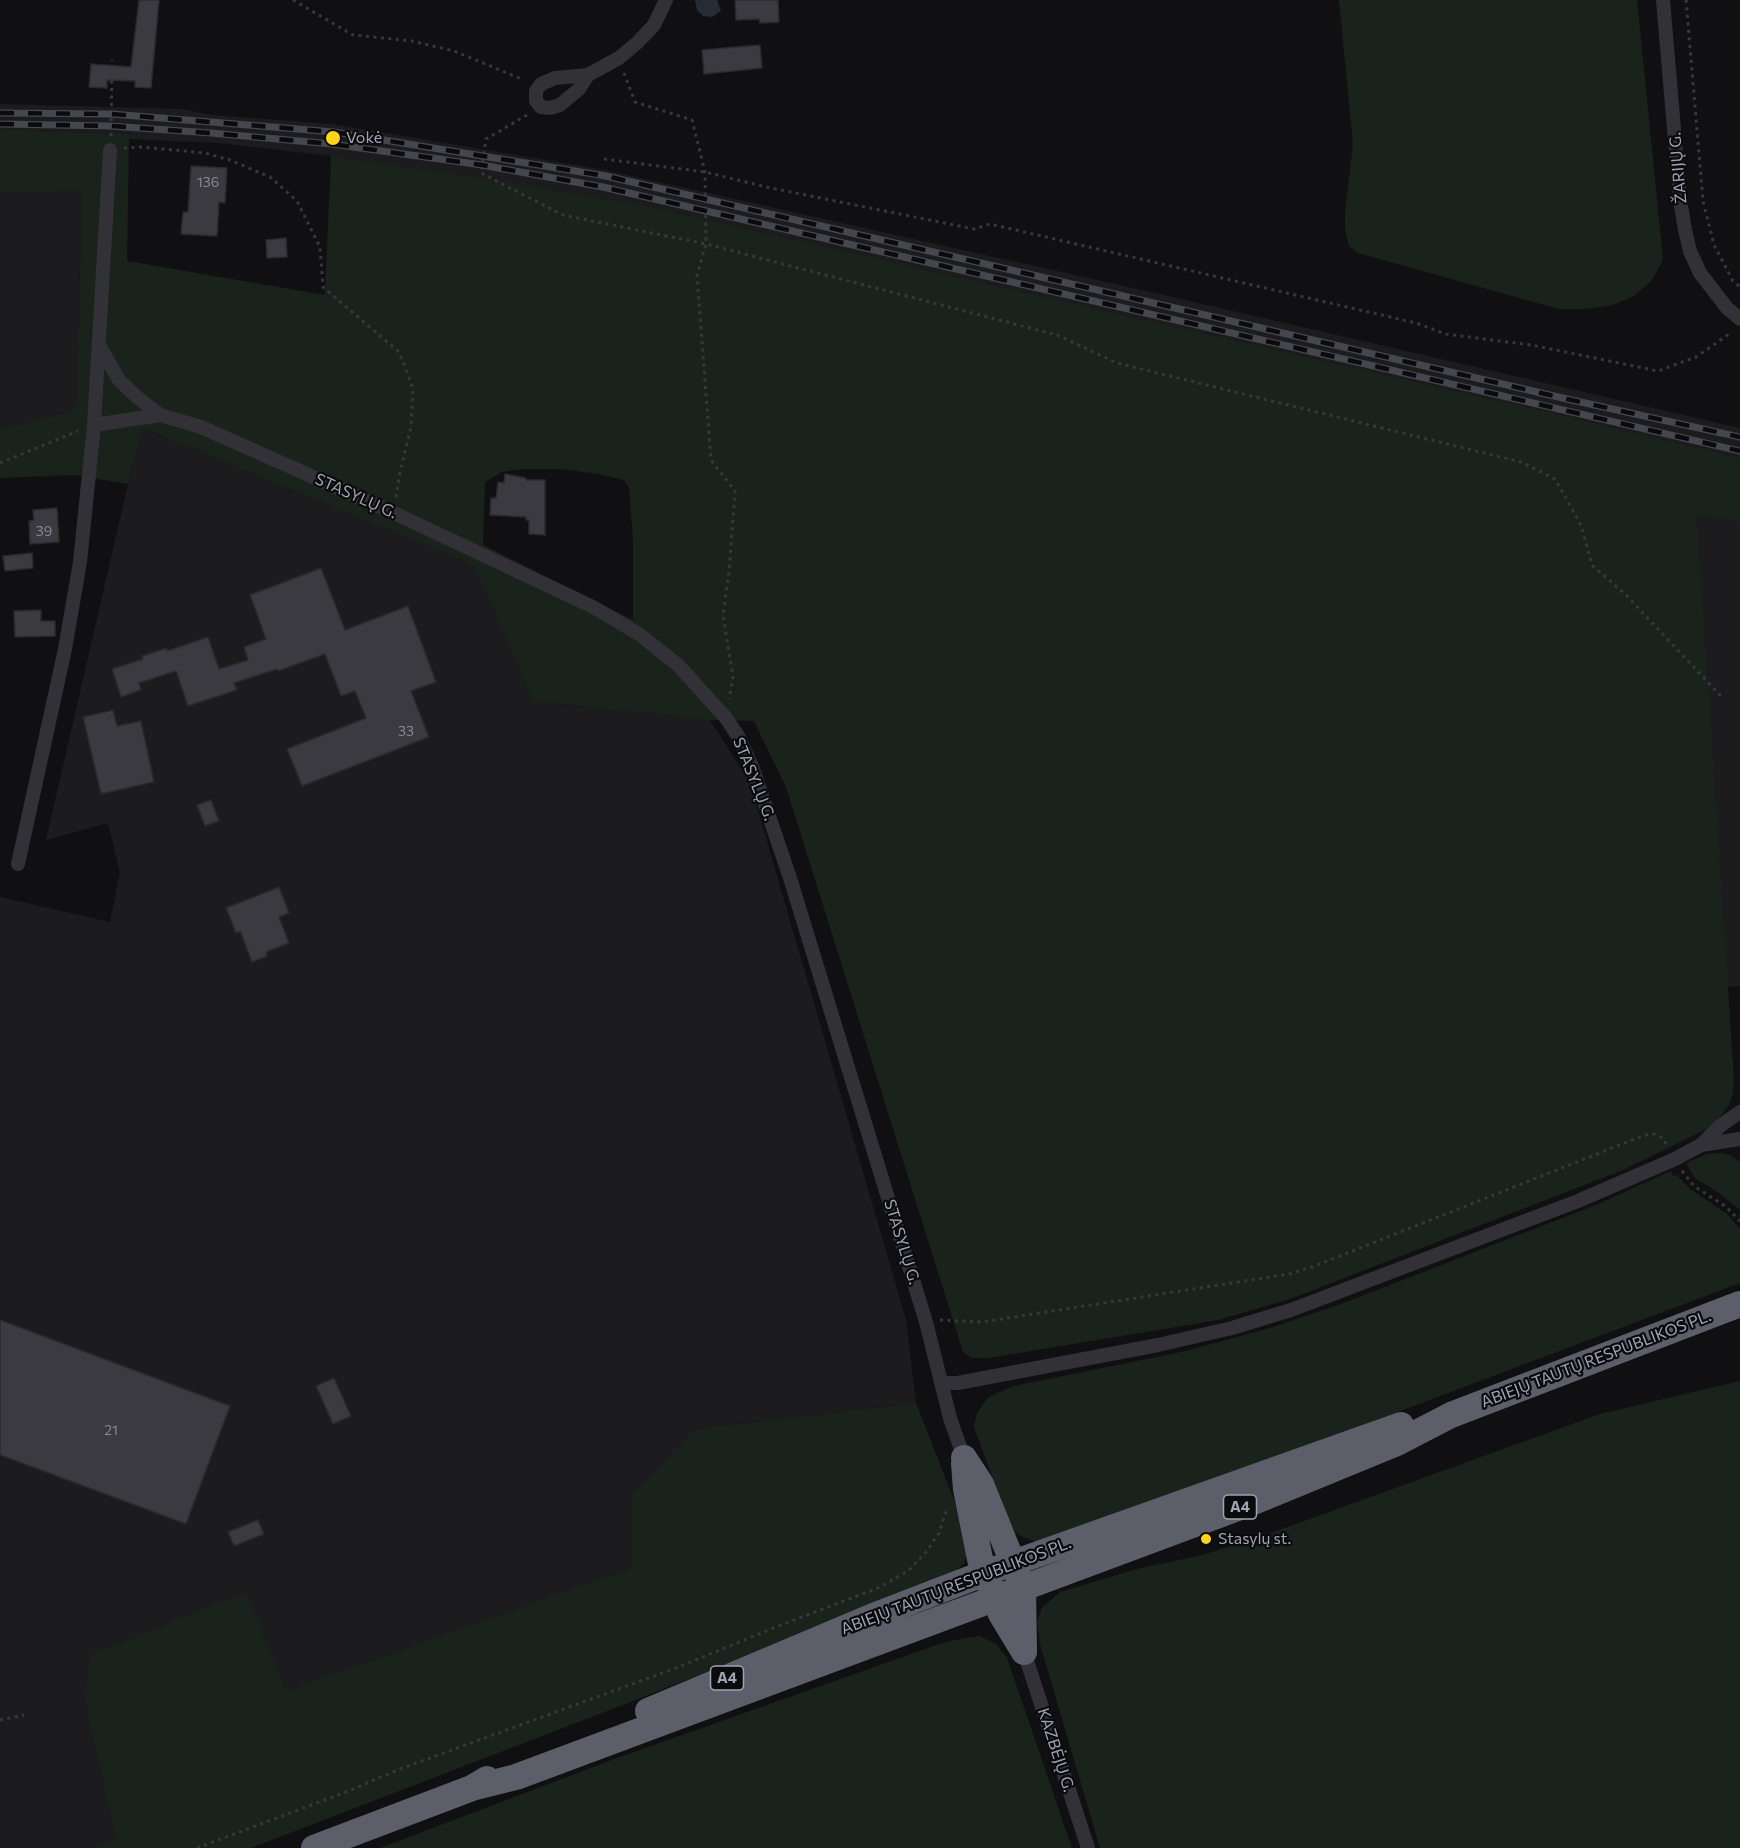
<!DOCTYPE html>
<meta charset="utf-8">
<style>
body{margin:0}
canvas{display:block;background:#101012}
</style>
<canvas width="1740" height="1848"></canvas>
<script>
const g = document.querySelector('canvas').getContext('2d');
g.lineJoin = 'round';
function fillPath(path, color) {
  g.fillStyle = color;
  g.fill(path, 'evenodd');
}
function shape(rows) {
  const path = new Path2D();
  for (const r of rows) {
    path.moveTo(r[0], r[1]);
    for (let i = 2; i < r.length; i += 2) path.lineTo(r[i], r[i + 1]);
  }
  return path;
}
function strokePath(path, color, width, dash) {
  g.strokeStyle = color;
  g.lineWidth = width;
  g.lineCap = dash ? 'butt' : 'round';
  g.setLineDash(dash || []);
  g.stroke(path);
}
function drawText(font, color, halo, rows, align = 'center') {
  g.font = font + ' Commissioner,sans-serif';
  g.lineWidth = 4.5;
  g.setLineDash([]);
  g.textBaseline = 'middle';
  g.strokeStyle = halo;
  g.fillStyle = color;
  for (const [text, x, y, turn = 0] of rows) {
    g.save();
    g.translate(x, y);
    g.rotate((+turn || 0) * Math.PI / 180);
    g.textAlign = isNaN(turn) ? turn : align;
    if (halo) g.strokeText(text, 0, 0);
    g.fillText(text, 0, 0);
    g.restore();
  }
}
const built = shape([
 [0,104,182,109,213,115,331,124,605,170,1142,290,1740,428,1740,458,1543,411,639,204,470,176,331,156,218,143,129,139,129,134,0,130],
 [82,189,76,412,0,429,0,193],
 [141,428,476,565,533,701,710,720,750,783,906,1320,916,1403,695,1429,632,1494,632,1568,286,1691,245,1592,84,1698,116,1840,88,1848,0,1848,0,897,110,922,120,873,108,823,46,840],
 [1697,515,1740,522,1740,986,1727,987]
]);
const green = shape([
 [1339,0,1637,0,1663,260,1652,280,1634,296,1613,305,1585,309,1559,309,1358,253,1349,246,1345,229,1345,213,1353,144],
 [0,130,129,134,127,261,325,295,331,156,470,176,639,204,1543,411,1740,458,1740,522,1697,515,1734,1080,1733,1093,1729,1105,1721,1116,1707,1129,1623,1170,1290,1299,1218,1320,989,1358,972,1358,963,1352,786,787,754,721,710,720,533,701,475,565,142,428,128,484,74,475,0,478,0,429,76,411,82,190,0,193],
 [525,469,560,469,599,474,624,480,629,488,633,538,633,620,483,545,485,482,502,472],
 [1721,1153,1730,1155,1740,1162,1740,1210,1719,1193,1695,1178,1686,1163,1707,1154],
 [1671,1171,1673,1176,1677,1175,1690,1189,1727,1214,1740,1229,1740,1283,1050,1543,1036,1542,1021,1536,1014,1530,1007,1517,974,1427,977,1413,988,1398,997,1393,1014,1386,1186,1351,1270,1328,1341,1304,1596,1205],
 [1740,1381,1740,1848,1100,1848,1040,1644,1037,1621,1042,1608,1060,1592,1137,1569,1203,1555,1271,1533,1600,1414],
 [916,1403,966,1531,968,1552,964,1563,951,1575,633,1701,251,1848,88,1848,116,1840,84,1698,91,1655,246,1592,286,1691,631,1568,632,1494,695,1429],
 [979,1636,996,1644,1007,1658,1072,1848,380,1848,617,1758,945,1642]
]);
const water = shape([
 [695,0,717,0,721,11,712,17,703,16,697,10]
]);
const building = shape([
 [139,0,159,0,151,88,135,87,135,81,107,80,107,88,89,87,91,64,131,67,139,0],
 [735,0,778,0,779,22,760,23,759,19,736,20,735,0],
 [760,45,762,68,704,74,702,50,760,45],
 [191,166,227,168,225,203,219,202,217,236,181,234,183,212,188,212,191,166],
 [286,238,287,257,267,258,266,240,286,238],
 [505,474,526,478,526,480,545,480,545,535,529,534,529,520,526,520,526,517,490,515,491,498,496,498,498,482,504,483,505,474],
 [57,508,59,542,30,544,29,521,34,520,33,510,57,508],
 [32,553,33,568,5,571,3,556,32,553],
 [321,568,345,630,408,606,436,682,411,691,429,737,302,786,287,749,366,718,355,691,341,696,325,654,278,671,277,669,234,683,237,690,188,706,176,671,139,683,141,690,121,697,112,669,143,659,142,656,167,648,167,651,208,637,219,669,248,660,244,647,266,639,250,595,321,568],
 [41,610,41,621,55,621,55,636,15,637,14,611,41,610],
 [113,710,117,726,141,721,154,782,101,794,83,717,113,710],
 [211,800,219,821,205,826,197,805,211,800],
 [279,887,289,913,279,917,289,943,266,952,267,956,252,962,240,931,236,933,226,908,279,887],
 [0,1320,230,1406,186,1524,0,1455,0,1320],
 [334,1378,351,1416,333,1424,316,1386,334,1378],
 [258,1520,264,1534,234,1546,228,1532,258,1520]
]);
const path = shape([
 [293,0,353,35,412,41,454,51,524,80],
 [1686,0,1703,201,1714,245,1733,281,1740,287],
 [624,73,635,102,692,120,705,172,706,244,697,275,711,460,735,491,729,572,723,615,733,677,729,699],
 [527,115,486,139,481,173,563,215,706,244,1057,335,1117,363,1521,462,1555,479,1581,525,1592,565,1626,595,1721,696],
 [111,136,112,60],
 [124,148,141,147,205,153,230,160,270,177,297,201,320,247,323,287,399,352,413,388,411,427,400,472,396,497],
 [604,159,705,172,766,187,974,229,990,224,1416,323,1446,334,1531,345,1658,371,1696,357,1732,332],
 [0,463,78,431],
 [1682,1171,1694,1186,1725,1206,1740,1221],
 [940,1320,982,1322,1289,1274,1312,1267,1645,1135,1654,1134,1663,1138,1668,1147],
 [0,1720,24,1715],
 [197,1848,346,1792,400,1769,676,1668,776,1627,878,1588,908,1571,927,1551,939,1533,947,1508]
]);
const street = shape([
 [1663,0,1680,200,1685,230,1690,251,1700,273,1727,308,1740,319],
 [588,75,555,78,541,84,536,91,536,101,541,107,550,108,560,105,579,89,588,75,619,58,638,42,654,25,666,0],
 [99,345,119,380,138,398,160,415],
 [94,425,160,415,201,427,394,513,593,607,639,634,679,666,726,718,738,736,753,769,790,878,926,1322,950,1418,964,1458],
 [18,864,65,649,80,562,94,425,110,150],
 [1701,1145,1740,1139],
 [942,1383,958,1383,1158,1345,1232,1328,1291,1310,1578,1201,1675,1159,1701,1145,1720,1126,1740,1112],
 [1024,1652,1088,1848]
]);
const highway = shape([
 [964,1458,981,1484,1023,1588,1024,1652],
 [964,1463,966,1489,980,1559,1001,1614,1024,1652],
 [648,1711,871,1617,985,1573,1401,1425],
 [472,1788,516,1777,1251,1503,1397,1443,1451,1415,1740,1304],
 [314,1848,472,1788,487,1779]
]);
const rail = shape([
 [0,113,112,114,334,132,606,176,1567,399,1740,437],
 [0,124,111,126,211,133,332,144,482,165,603,187,1740,451]
]);
const markers = [
 [333,138,8,"#ffd41b"],
 [1206,1539,6,"#ffd41b"]
];
const numberNames = [
 ["136",208,182],
 ["39",44,531],
 ["33",406,731],
 ["21",111,1430]
];
const shields = [
 [1240,1507,33],
 [727,1678,33]
];
const shieldNames = [
 ["A4",1240,1507],
 ["A4",727,1678]
];
const poiNames = [
 ["Vokė",346,138],
 ["Stasylų st.",1218,1539]
];
const streetNames = [
 ["ŽARIJŲ G.",1678,168,-95],
 ["STASYLŲ G.",356,496,24],
 ["STASYLŲ G.",754,779,68],
 ["STASYLŲ G.",902,1242,73],
 ["ABIEJŲ TAUTŲ RESPUBLIKOS PL.",1596,1359,-21],
 ["ABIEJŲ TAUTŲ RESPUBLIKOS PL.",956,1586,-21],
 ["KAZBĖJŲ G.",1056,1750,72]
];
fillPath(built, '#1c1c1f');
fillPath(green, '#1a221c');
fillPath(water, '#252c36');
fillPath(building, '#3a3a40');
strokePath(building, '#2a2a2e', 1.5);
strokePath(path, '#37383e', 3, [3, 4.5]);
strokePath(street, '#313137', 14);
strokePath(highway, '#5c5e69', 26);
strokePath(rail, '#45464e', 7);
strokePath(rail, '#0b0b0d', 4.5, [14]);
for (const [x, y, r, color] of markers) {
  const dot = new Path2D();
  dot.arc(x, y, r, 0, 2 * Math.PI);
  g.fillStyle = color;
  g.fill(dot);
  strokePath(dot, '#0b0b0d', 2);
}
drawText('14px', '#868997', null, numberNames);
for (const [x, y, w] of shields) {
  const box = new Path2D();
  box.roundRect(x - w / 2, y - 12, w, 24, 4.5);
  g.fillStyle = '#0b0b0d';
  g.fill(box);
  strokePath(box, '#a0a3b4', 1.5);
}
drawText('bold 15px', '#a0a3b4', null, shieldNames);
drawText('16px', '#a0a3b4', '#0b0b0d', poiNames, 'left');
drawText('16px', '#a0a3b4', '#0b0b0d', streetNames);
</script>
